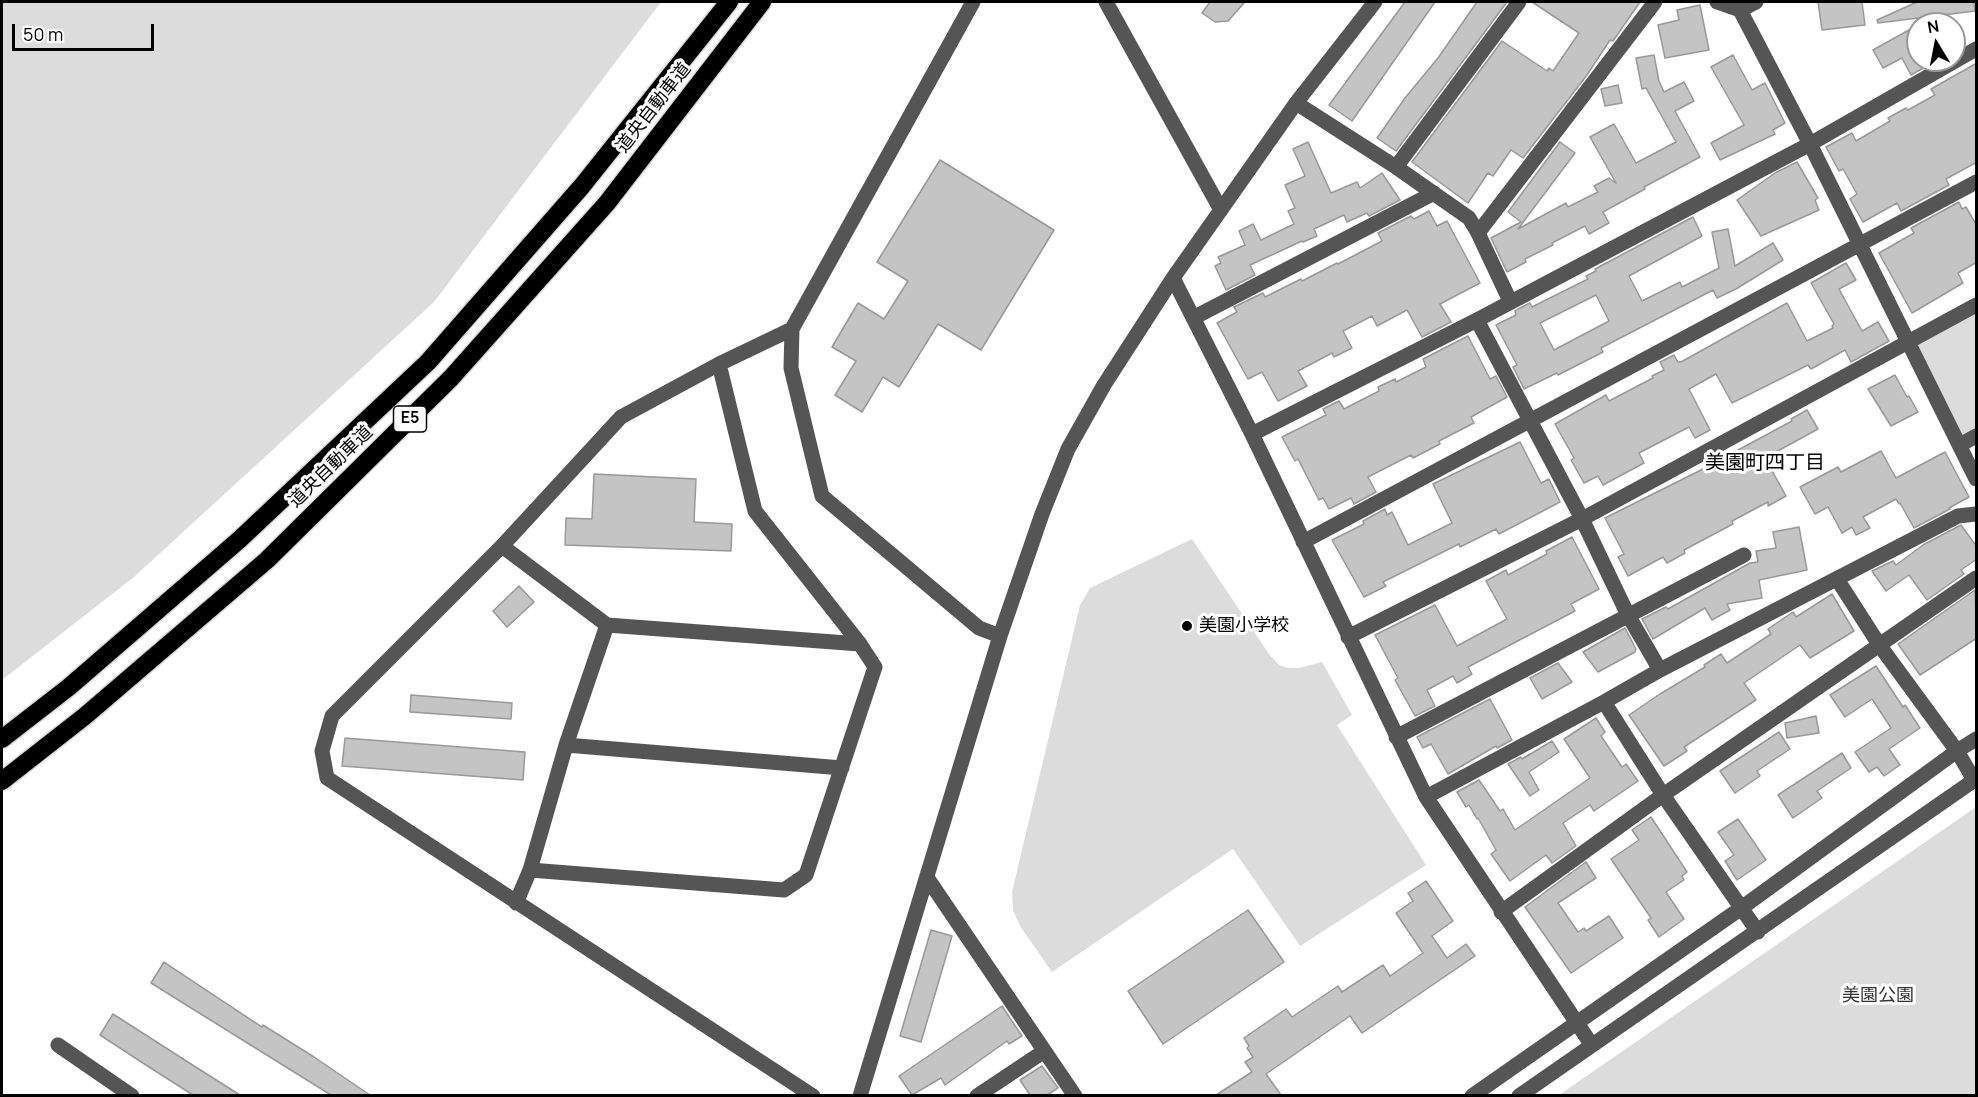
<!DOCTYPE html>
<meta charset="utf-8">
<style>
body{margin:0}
#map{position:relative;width:1978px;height:1097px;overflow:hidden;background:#fff;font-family:Manrope,sans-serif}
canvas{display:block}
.frame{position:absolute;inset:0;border:3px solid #000;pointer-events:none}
.north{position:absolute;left:1906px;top:12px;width:60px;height:60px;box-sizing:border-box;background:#fff;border:2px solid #999;border-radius:50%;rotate:350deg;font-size:16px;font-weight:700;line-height:24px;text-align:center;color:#000}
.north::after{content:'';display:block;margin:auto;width:21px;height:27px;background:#000;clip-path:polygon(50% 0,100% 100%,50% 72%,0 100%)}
.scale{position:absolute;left:12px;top:24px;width:142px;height:27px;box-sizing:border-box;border:3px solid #000;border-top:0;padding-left:8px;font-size:18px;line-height:21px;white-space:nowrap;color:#000;-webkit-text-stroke:4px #fff;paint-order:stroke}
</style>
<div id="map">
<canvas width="1978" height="1097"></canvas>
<div class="frame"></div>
<div class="north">N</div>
<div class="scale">50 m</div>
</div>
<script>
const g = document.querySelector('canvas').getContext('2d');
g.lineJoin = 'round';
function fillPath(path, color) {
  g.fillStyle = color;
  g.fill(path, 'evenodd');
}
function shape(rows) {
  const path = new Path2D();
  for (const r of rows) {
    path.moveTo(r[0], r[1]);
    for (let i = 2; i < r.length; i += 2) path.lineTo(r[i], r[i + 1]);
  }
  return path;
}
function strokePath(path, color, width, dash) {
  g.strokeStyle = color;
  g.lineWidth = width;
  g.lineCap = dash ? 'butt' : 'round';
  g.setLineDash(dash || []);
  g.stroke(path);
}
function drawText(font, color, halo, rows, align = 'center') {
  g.font = font + ' Manrope,"Noto Sans JP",sans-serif';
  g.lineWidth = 6;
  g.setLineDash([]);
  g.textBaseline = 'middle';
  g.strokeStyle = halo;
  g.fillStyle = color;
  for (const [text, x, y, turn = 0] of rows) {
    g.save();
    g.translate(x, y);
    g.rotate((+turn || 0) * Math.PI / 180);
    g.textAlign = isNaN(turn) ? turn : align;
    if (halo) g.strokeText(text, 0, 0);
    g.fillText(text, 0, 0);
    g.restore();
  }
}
const green = shape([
 [2,2,661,2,434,302,134,577,2,680],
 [1976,305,1976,436,1960,445,1908,341],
 [1192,539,1269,654,1279,665,1288,668,1299,668,1322,662,1352,715,1337,725,1426,865,1300,946,1233,849,1052,972,1020,926,1013,910,1012,892,1080,605,1090,588],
 [1976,807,1976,1095,1559,1095]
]);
const building = shape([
 [1210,2,1245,2,1228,21,1215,22,1202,13,1210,2],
 [1405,2,1435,2,1352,121,1329,105,1405,2],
 [1477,2,1507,2,1396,151,1377,138,1405,98,1438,58,1477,2],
 [1532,2,1640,2,1613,41,1610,40,1587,75,1523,158,1511,150,1493,176,1488,173,1468,203,1412,162,1502,41,1547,71,1549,68,1553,71,1579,33,1532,2],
 [1818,2,1862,2,1865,25,1822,30,1818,2],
 [1917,2,1974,2,1975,11,1878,23,1877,20,1917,2],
 [1700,5,1709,50,1665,58,1658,25,1679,20,1677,10,1700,5],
 [1918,25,1918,60,1922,60,1925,67,1911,75,1902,58,1883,68,1873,50,1918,25],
 [1654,55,1659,81,1664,92,1684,82,1694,101,1675,111,1700,157,1644,187,1645,189,1603,212,1609,223,1589,234,1585,226,1552,243,1553,245,1525,259,1526,262,1507,272,1491,238,1521,222,1508,212,1560,142,1575,153,1518,229,1566,203,1568,207,1598,192,1594,186,1609,178,1616,183,1590,137,1614,124,1636,163,1676,142,1646,88,1642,89,1636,58,1654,55],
 [1733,55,1752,90,1765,83,1785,123,1773,130,1775,134,1720,160,1711,143,1744,125,1711,67,1733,55],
 [1977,63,1977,162,1946,179,1949,185,1901,211,1897,203,1863,222,1850,199,1857,194,1843,169,1839,171,1826,147,1852,133,1856,141,1890,121,1888,118,1906,108,1908,110,1935,95,1931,89,1977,63],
 [1618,85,1622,103,1605,106,1601,89,1618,85],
 [1308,142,1331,193,1357,182,1360,188,1382,173,1400,200,1369,216,1367,213,1347,222,1344,215,1314,229,1317,236,1303,242,1302,241,1250,265,1255,275,1226,290,1215,266,1221,263,1218,257,1245,245,1239,231,1253,224,1261,240,1294,224,1288,211,1295,208,1285,185,1305,176,1293,149,1308,142],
 [940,160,1054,230,981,350,938,324,899,387,883,377,862,412,835,395,856,361,832,347,858,303,884,319,908,281,877,262,940,160],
 [1797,162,1818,198,1815,200,1819,210,1761,236,1737,200,1775,173,1797,162],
 [1959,202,1962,209,1966,207,1977,226,1977,262,1958,273,1963,283,1912,313,1879,253,1914,233,1911,228,1959,202],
 [1429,211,1437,226,1447,221,1480,283,1440,304,1451,322,1422,337,1407,310,1377,326,1372,316,1343,331,1352,348,1334,357,1332,353,1298,371,1307,386,1278,401,1262,372,1248,379,1217,323,1237,312,1234,307,1263,293,1265,297,1301,279,1302,281,1337,263,1338,264,1382,241,1378,233,1411,216,1414,219,1429,211],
 [1693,217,1702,236,1629,276,1642,301,1680,282,1682,287,1719,268,1712,232,1728,229,1735,266,1773,243,1783,260,1736,289,1717,298,1713,290,1601,348,1603,352,1558,375,1557,373,1524,389,1513,367,1517,365,1496,325,1516,315,1515,311,1518,309,1530,303,1532,307,1588,279,1586,276,1596,271,1595,269,1693,217],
 [1596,295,1609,321,1554,350,1540,323,1596,295],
 [1846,263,1856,280,1839,289,1862,331,1878,322,1889,341,1851,362,1845,350,1811,369,1808,365,1732,403,1716,374,1689,389,1710,430,1695,438,1689,427,1639,453,1644,463,1603,485,1598,476,1584,483,1571,460,1574,458,1555,424,1606,395,1609,401,1653,378,1652,376,1664,370,1660,362,1674,355,1678,362,1681,362,1787,303,1807,341,1833,328,1832,326,1834,324,1811,283,1846,263],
 [1468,336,1490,379,1496,376,1507,397,1471,417,1474,423,1439,441,1440,444,1413,458,1411,455,1368,477,1376,492,1354,504,1351,498,1329,509,1323,498,1319,500,1298,459,1295,461,1282,437,1326,415,1323,409,1339,401,1344,409,1379,391,1378,387,1395,379,1396,382,1426,367,1423,359,1468,336],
 [1895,375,1907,397,1909,396,1918,412,1891,426,1868,389,1895,375],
 [1807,410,1818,429,1765,458,1786,496,1768,506,1768,502,1732,521,1733,524,1684,550,1685,553,1667,563,1663,557,1628,576,1618,557,1624,554,1605,518,1699,471,1792,421,1791,419,1807,410],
 [1520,442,1541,483,1549,479,1560,502,1499,534,1496,529,1460,547,1459,544,1383,582,1386,586,1364,597,1332,540,1364,524,1363,521,1385,509,1387,515,1392,512,1408,545,1452,523,1433,484,1520,442],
 [1881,451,1896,478,1945,452,1969,497,1949,508,1950,509,1914,528,1900,503,1899,504,1896,499,1863,517,1870,528,1856,535,1852,527,1842,533,1828,507,1815,514,1800,487,1838,467,1841,472,1881,451],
 [594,474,696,479,694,522,732,524,731,551,565,545,566,518,592,519,594,474],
 [1961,525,1977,547,1977,559,1961,570,1964,574,1927,600,1909,575,1886,591,1872,571,1893,561,1896,565,1923,545,1961,525],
 [1799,527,1807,570,1759,580,1762,598,1727,604,1730,610,1712,620,1705,608,1653,639,1642,619,1666,607,1668,609,1750,563,1758,562,1756,551,1776,548,1773,532,1799,527],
 [1572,537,1599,589,1571,604,1575,611,1468,667,1472,674,1457,683,1453,676,1427,690,1435,706,1415,716,1395,680,1398,678,1375,635,1435,605,1457,646,1507,619,1486,581,1506,570,1508,575,1547,554,1546,551,1572,537],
 [519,586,534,602,507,627,493,611,519,586],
 [1975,590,1977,638,1920,675,1898,644,1975,590],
 [1832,594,1854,631,1810,658,1800,645,1744,683,1756,700,1684,747,1687,751,1664,766,1629,715,1660,694,1705,667,1704,665,1721,654,1727,663,1771,634,1768,629,1790,614,1793,612,1796,617,1832,594],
 [1625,628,1636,649,1635,652,1598,672,1583,652,1625,628],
 [1558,663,1572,682,1542,699,1530,678,1558,663],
 [1876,666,1903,707,1905,705,1920,728,1889,749,1900,765,1884,776,1877,767,1869,772,1855,752,1891,728,1872,699,1845,717,1830,695,1876,666],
 [411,695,512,703,511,719,410,712,411,695],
 [1490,699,1512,740,1497,748,1496,746,1448,774,1431,744,1423,748,1417,737,1490,699],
 [1816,716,1819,733,1787,738,1785,723,1816,716],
 [1596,718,1605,732,1601,736,1622,767,1626,764,1638,781,1594,811,1590,805,1563,823,1576,846,1552,863,1546,855,1510,881,1491,854,1496,850,1478,818,1477,819,1469,805,1466,807,1457,792,1479,780,1500,811,1503,809,1515,830,1590,778,1564,739,1596,718],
 [1779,732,1790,749,1757,771,1760,776,1735,793,1720,771,1779,732],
 [345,738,525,752,523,780,342,766,345,738],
 [1552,741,1559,752,1529,772,1539,790,1530,796,1508,764,1521,757,1522,759,1552,741],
 [1842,753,1851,768,1817,791,1822,798,1793,818,1778,795,1842,753],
 [1651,817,1687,872,1682,876,1684,880,1666,892,1684,919,1659,937,1648,920,1651,918,1611,859,1639,840,1632,830,1651,817],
 [1738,819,1766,860,1737,880,1725,861,1734,855,1718,832,1738,819],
 [1586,862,1596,878,1558,903,1578,932,1584,928,1586,931,1609,916,1623,938,1571,973,1525,907,1586,862],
 [1426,881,1453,921,1432,936,1447,958,1466,944,1475,956,1362,1033,1350,1016,1266,1074,1281,1095,1216,1095,1252,1072,1245,1062,1253,1057,1247,1048,1249,1046,1244,1038,1286,1009,1292,1017,1338,986,1342,992,1383,965,1390,976,1423,953,1396,913,1413,901,1408,893,1426,881],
 [1248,910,1284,962,1163,1044,1128,991,1248,910],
 [931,930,952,936,921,1042,900,1036,931,930],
 [164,962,262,1027,263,1025,314,1057,370,1095,331,1095,151,983,164,962],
 [1002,1006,1022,1036,1009,1044,1007,1041,945,1085,941,1078,912,1095,899,1076,1002,1006],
 [113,1014,191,1064,240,1095,193,1095,149,1067,100,1035,113,1014],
 [1042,1066,1058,1088,1047,1095,1030,1095,1020,1080,1042,1066]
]);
const minor = shape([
 [973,2,792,329,791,368,822,496,979,628,1000,636],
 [1106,2,1221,210],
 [1717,2,1740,10,1810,144,1976,479],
 [1740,10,1756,2],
 [1296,103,1396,167,1469,218,1478,233,1510,301],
 [1396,167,1519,2],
 [1478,233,1655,2],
 [1173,278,1252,434,1426,797,1591,1044],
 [1193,318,1434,193],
 [1477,320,1582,519,1628,615,1660,670],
 [792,329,719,364,621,417,502,546,332,716,322,751,327,778,813,1096],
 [1252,434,1477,320,1810,144,1976,49],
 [1960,445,1976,436],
 [1303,542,1976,182],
 [502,546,607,625],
 [1837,579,1880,646,1957,751,1974,780],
 [1348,637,1582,519,1976,305],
 [1604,702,1663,795,1758,932],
 [1396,737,1744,555],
 [566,745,842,768],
 [1426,797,1604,702,1660,670,1958,516,1976,514],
 [530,870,784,890,806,875,875,667,860,644,755,511,719,364],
 [928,879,1075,1096],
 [516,903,530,870,566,745,607,625,860,644],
 [1501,912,1663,795,1976,578],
 [58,1045,132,1096],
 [860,1096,1000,636,1042,514,1068,449,1104,385,1173,278,1296,103,1375,2],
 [977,1096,1043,1052],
 [1472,1096,1740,909,1957,751,1976,739],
 [1519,1096,1976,779]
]);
const highway = shape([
 [2,739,69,687,239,540,428,362,582,186,729,2],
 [2,781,85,716,267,560,451,378,607,203,762,2]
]);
const markers = [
 [1187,626,6,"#000"]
];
const shields = [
 [410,419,33]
];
const shieldNames = [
 ["E5",410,419]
];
const streetNames = [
 ["道央自動車道",654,108,-52],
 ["道央自動車道",331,467,-44]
];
const poiNames = [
 ["美園小学校",1199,626]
];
const parkNames = [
 ["美園公園",1878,996]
];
const neighbourhoodNames = [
 ["美園町四丁目",1765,463]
];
fillPath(green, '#dcdcdc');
fillPath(building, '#c4c4c4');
strokePath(building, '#999', 1.5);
strokePath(highway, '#dbdbdb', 21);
strokePath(minor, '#555', 15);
strokePath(highway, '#000', 18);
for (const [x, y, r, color] of markers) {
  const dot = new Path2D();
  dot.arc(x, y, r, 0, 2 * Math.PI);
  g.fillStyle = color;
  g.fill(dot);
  strokePath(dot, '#fff', 2);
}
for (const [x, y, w] of shields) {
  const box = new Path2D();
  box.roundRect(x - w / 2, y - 13, w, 26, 4.5);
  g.fillStyle = '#fff';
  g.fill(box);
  strokePath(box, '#000', 1.5);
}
drawText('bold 16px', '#000', null, shieldNames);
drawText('18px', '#000', '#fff', streetNames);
drawText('18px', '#000', '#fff', poiNames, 'left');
drawText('18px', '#333', '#fff', parkNames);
drawText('20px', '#000', '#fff', neighbourhoodNames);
</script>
